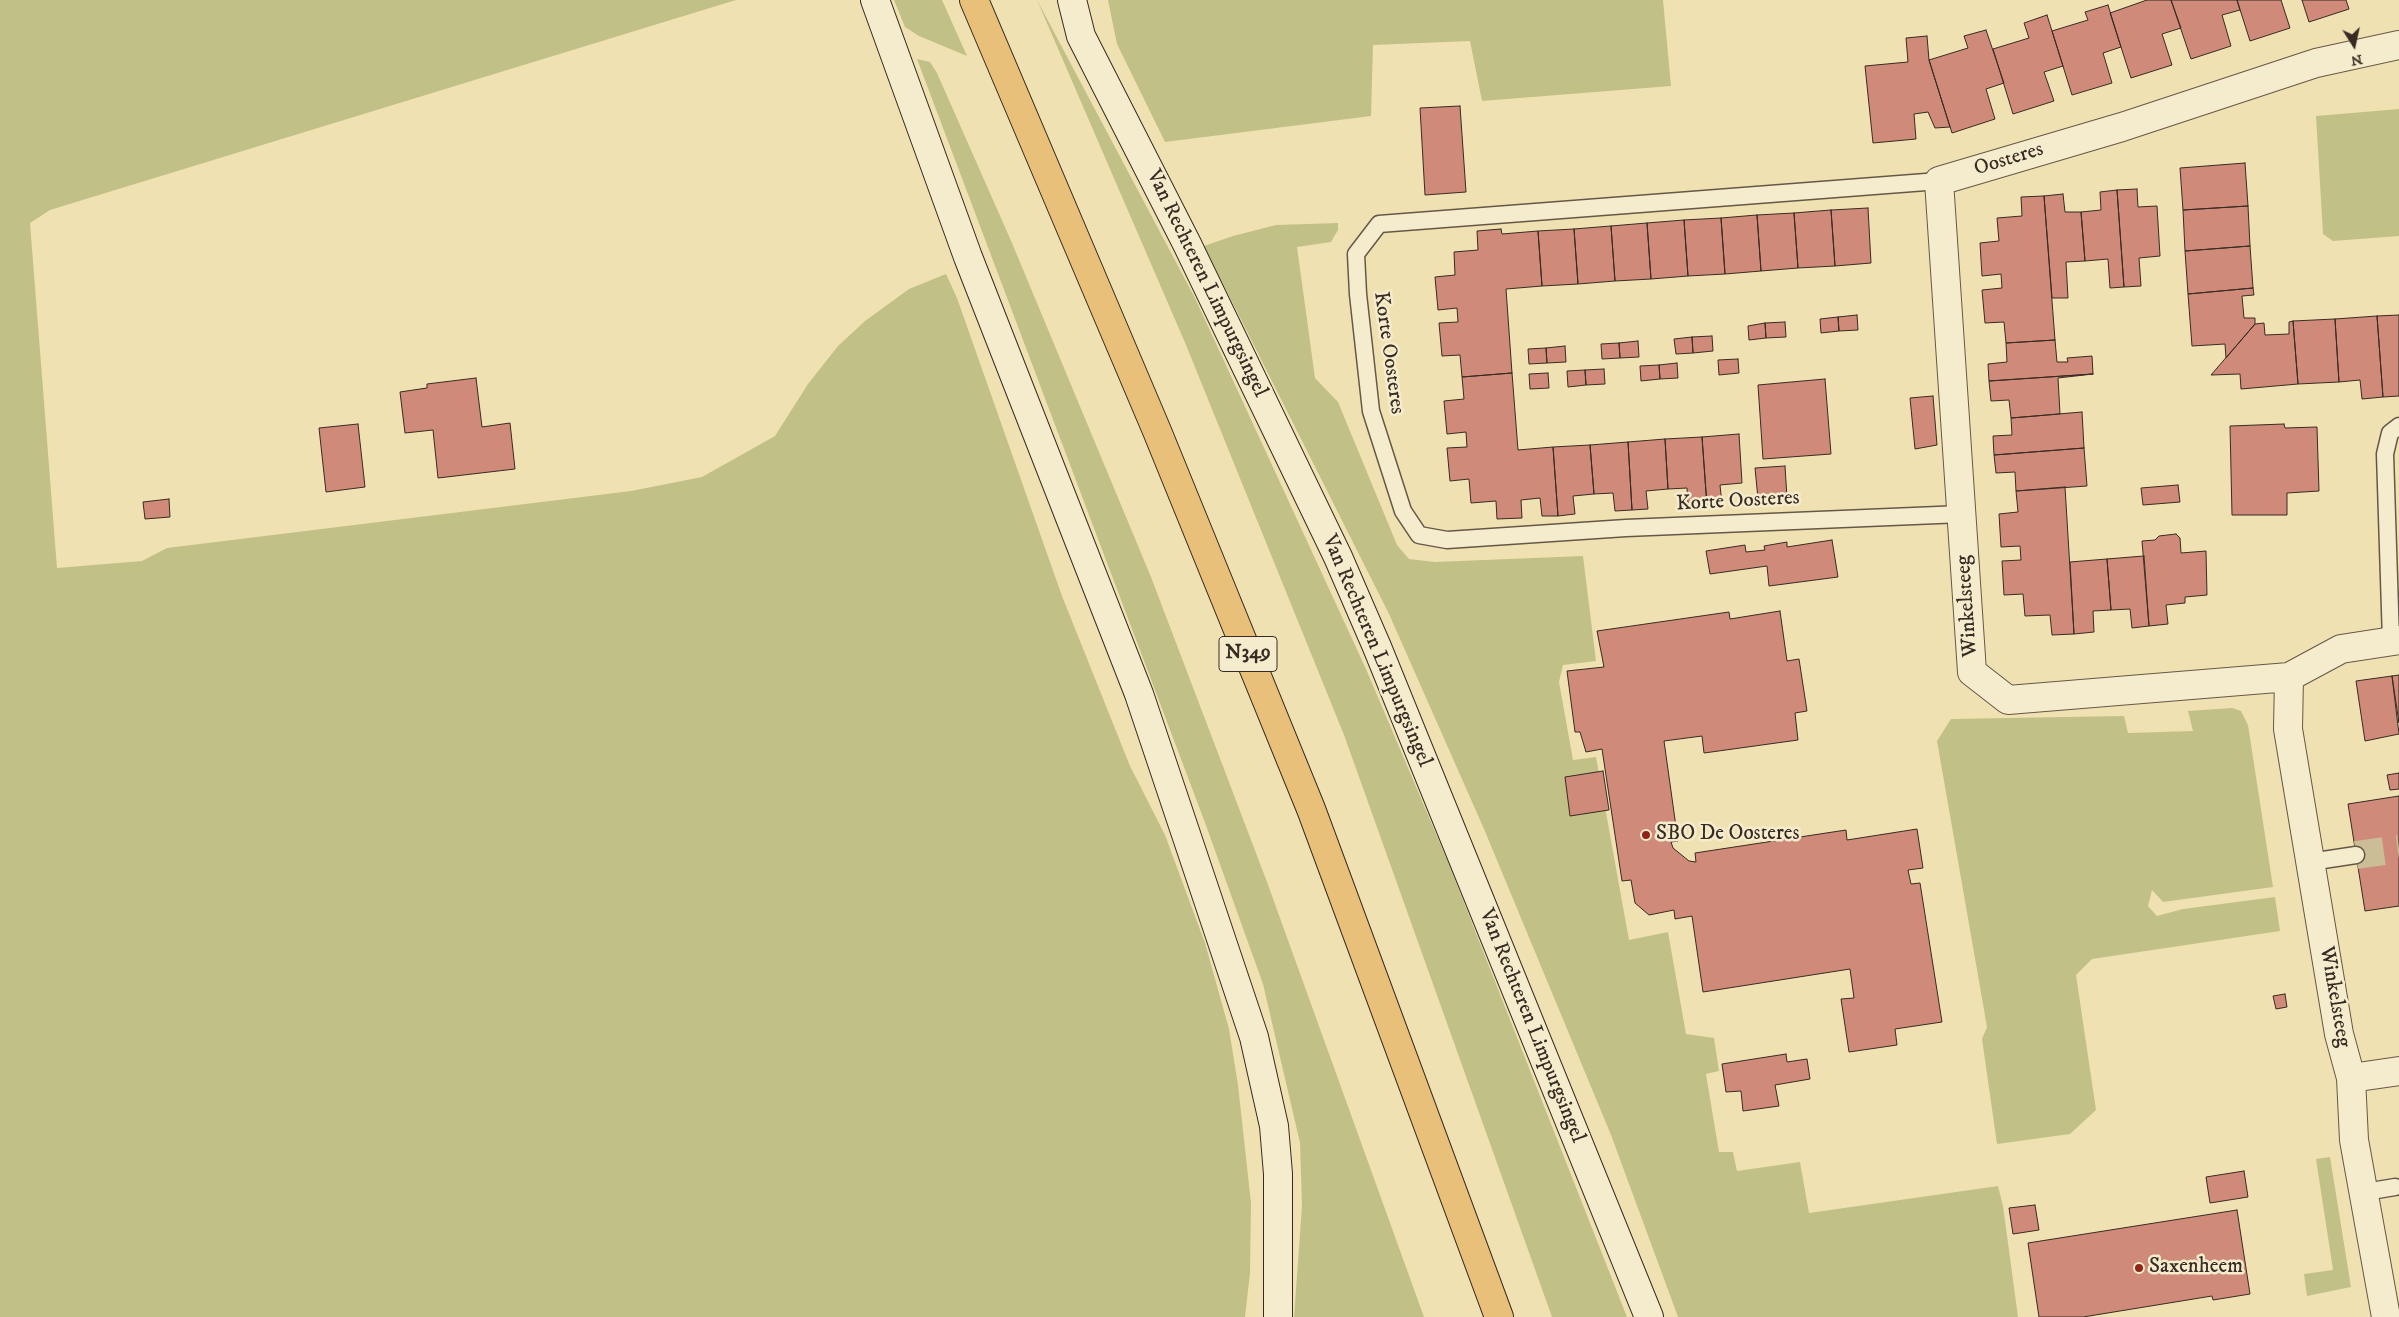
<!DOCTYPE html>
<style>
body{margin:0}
#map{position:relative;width:2399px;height:1317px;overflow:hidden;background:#f0e1b2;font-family:"IM FELL DW Pica",serif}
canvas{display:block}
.north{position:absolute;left:2329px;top:20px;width:50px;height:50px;-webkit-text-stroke:4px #f5eccd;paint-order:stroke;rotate:170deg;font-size:14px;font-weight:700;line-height:20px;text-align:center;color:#372b23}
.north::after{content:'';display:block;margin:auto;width:18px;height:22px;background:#372b23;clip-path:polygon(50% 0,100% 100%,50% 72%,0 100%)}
</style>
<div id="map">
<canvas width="2399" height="1317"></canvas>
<div class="north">N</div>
</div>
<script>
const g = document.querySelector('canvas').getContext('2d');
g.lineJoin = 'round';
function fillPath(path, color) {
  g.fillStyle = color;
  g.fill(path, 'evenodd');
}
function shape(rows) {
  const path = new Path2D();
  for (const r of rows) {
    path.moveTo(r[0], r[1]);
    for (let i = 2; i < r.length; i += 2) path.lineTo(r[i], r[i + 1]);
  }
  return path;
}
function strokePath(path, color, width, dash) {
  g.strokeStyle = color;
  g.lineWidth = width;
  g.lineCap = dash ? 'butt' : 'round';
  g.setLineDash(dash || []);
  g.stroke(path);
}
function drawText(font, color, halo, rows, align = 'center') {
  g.font = font + ' "IM FELL DW Pica",serif';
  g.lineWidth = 5;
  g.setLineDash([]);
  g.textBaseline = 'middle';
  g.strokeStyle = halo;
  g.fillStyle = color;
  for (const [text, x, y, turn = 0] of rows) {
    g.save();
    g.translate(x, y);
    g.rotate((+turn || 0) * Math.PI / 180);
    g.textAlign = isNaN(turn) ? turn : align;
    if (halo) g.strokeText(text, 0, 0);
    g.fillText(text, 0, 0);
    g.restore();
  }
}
const green = shape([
 [0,0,736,0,50,210,30,223,57,568,142,561,167,548,631,491,702,477,775,436,808,384,838,346,865,321,909,289,946,274,957,298,1062,596,1130,766,1165,835,1205,943,1229,1029,1238,1085,1251,1203,1250,1273,1245,1317,0,1317],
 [894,0,942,0,967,56,919,36,905,27],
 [1037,0,1195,298,1366,669,1448,862,1627,1317,1552,1317,1344,735,1186,345],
 [1108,0,1663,0,1671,86,1482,101,1470,41,1373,45,1371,116,1165,142,1117,44],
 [917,59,930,62,937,73,1012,243,1151,577,1267,882,1424,1317,1294,1317,1302,1206,1300,1143,1263,984,1204,820],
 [2399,109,2399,236,2333,241,2323,234,2316,116],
 [1338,223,1338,230,1331,242,1297,247,1315,378,1338,402,1397,545,1409,559,1435,562,1583,556,1596,661,1563,665,1559,682,1573,760,1596,757,1629,940,1668,932,1686,1034,1714,1038,1719,1071,1706,1074,1719,1152,1733,1152,1737,1171,1800,1162,1809,1213,1998,1186,2003,1206,2018,1317,1678,1317,1611,1135,1484,829,1389,614,1204,246,1233,236,1276,225],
 [2232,708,2241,711,2248,725,2273,887,2163,902,2152,890,2148,906,2157,916,2183,909,2275,897,2280,931,2092,959,2076,975,2096,1110,2070,1134,1997,1144,1982,1039,1987,1027,1937,741,1951,719,2124,716,2128,733,2193,731,2188,711],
 [2330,1157,2351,1287,2307,1296,2304,1274,2333,1270,2316,1159]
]);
const building = shape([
 [2147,0,2171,0,2181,28,2162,34,2172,65,2131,78,2110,13,2147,0],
 [2171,0,2237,0,2240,10,2222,15,2231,46,2191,59,2171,0],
 [2237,0,2281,0,2290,28,2250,41,2237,0],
 [2302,0,2346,0,2349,9,2309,22,2302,0],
 [2108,5,2121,47,2103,53,2112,83,2072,95,2052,31,2088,20,2085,12,2108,5],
 [2047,15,2063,66,2044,72,2054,101,2013,114,1993,49,2029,38,2024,23,2047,15],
 [1986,30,2004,83,1986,89,1995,119,1952,133,1929,60,1968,48,1964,36,1986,30],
 [1927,36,1929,60,1950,127,1935,128,1928,112,1914,114,1916,139,1873,143,1865,66,1908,62,1906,38,1927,36],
 [1460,106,1466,192,1425,195,1420,108,1460,106],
 [2245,163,2248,206,2183,210,2180,168,2245,163],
 [2137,189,2138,207,2157,206,2160,256,2139,258,2141,286,2124,287,2117,190,2137,189],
 [2117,190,2124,287,2110,288,2108,259,2085,261,2081,212,2101,210,2100,192,2117,190],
 [2063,194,2065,212,2081,212,2085,261,2066,262,2068,298,2052,298,2044,196,2063,194],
 [2044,196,2055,340,2006,343,2004,322,1985,323,1982,290,2002,288,2001,274,1982,276,1980,243,1999,241,1997,218,2022,216,2021,197,2044,196],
 [2248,206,2250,246,2185,251,2183,210,2248,206],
 [1868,208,1871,263,1835,266,1831,210,1868,208],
 [1831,210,1835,266,1798,268,1794,213,1831,210],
 [1794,213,1798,268,1761,271,1757,215,1794,213],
 [1757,215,1761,271,1725,274,1721,218,1757,215],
 [1721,218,1725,274,1688,276,1684,220,1721,218],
 [1684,220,1688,276,1651,279,1647,223,1684,220],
 [1647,223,1651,279,1615,281,1611,226,1647,223],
 [1611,226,1615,281,1578,284,1574,229,1611,226],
 [1501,229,1502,234,1538,231,1542,286,1506,289,1512,373,1462,377,1460,355,1442,356,1439,323,1458,322,1457,308,1438,310,1435,277,1455,275,1454,252,1478,250,1477,231,1501,229],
 [1574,229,1578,284,1542,286,1538,231,1574,229],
 [2250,246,2253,288,2188,294,2185,251,2250,246],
 [2253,288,2254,295,2242,296,2244,318,2255,318,2255,324,2226,358,2225,344,2192,346,2188,294,2253,288],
 [1857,315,1858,330,1839,331,1838,317,1857,315],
 [2399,315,2399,396,2383,397,2377,316,2399,315],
 [2377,316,2383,397,2362,399,2360,380,2339,382,2335,319,2377,316],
 [1838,317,1839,331,1821,333,1820,319,1838,317],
 [2335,319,2339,382,2298,384,2293,321,2335,319],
 [2293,321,2298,384,2241,389,2240,374,2211,375,2255,324,2264,323,2265,335,2289,334,2289,322,2293,321],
 [1785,322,1786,337,1766,338,1765,323,1785,322],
 [1765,323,1766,338,1749,340,1748,326,1765,323],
 [1712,336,1713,351,1693,353,1692,337,1712,336],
 [1692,337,1693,353,1676,354,1674,339,1692,337],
 [2055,340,2057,362,2068,362,2067,358,2092,356,2093,374,1989,381,1988,364,2007,362,2006,343,2055,340],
 [1638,341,1639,357,1620,358,1619,343,1638,341],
 [1619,343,1620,358,1602,359,1601,344,1619,343],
 [1565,346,1566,362,1547,363,1546,348,1565,346],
 [1546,348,1547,363,1529,364,1528,349,1546,348],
 [1738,359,1739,373,1719,375,1718,360,1738,359],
 [1677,363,1678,378,1660,379,1659,365,1677,363],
 [1659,365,1660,379,1641,381,1640,366,1659,365],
 [1604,369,1605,384,1586,385,1585,370,1604,369],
 [1585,370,1586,385,1568,387,1567,371,1585,370],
 [1512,373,1518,450,1553,447,1558,516,1542,516,1540,498,1521,500,1522,518,1497,519,1496,501,1471,503,1469,479,1450,481,1447,448,1467,447,1466,432,1447,434,1444,401,1464,399,1462,377,1512,373],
 [1548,373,1549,388,1530,389,1529,374,1548,373],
 [2093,374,2058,378,2060,414,2011,418,2009,400,1991,401,1989,381,2093,374],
 [476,378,482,427,510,423,515,469,438,478,433,430,405,433,400,392,427,388,427,384,476,378],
 [1825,379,1831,454,1763,459,1758,385,1825,379],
 [1933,396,1937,445,1915,449,1910,398,1933,396],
 [2082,412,2084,448,1994,455,1993,436,2012,435,2011,418,2082,412],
 [358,424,365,487,326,492,319,428,358,424],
 [2284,424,2285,428,2317,427,2319,491,2287,493,2287,515,2232,515,2230,426,2284,424],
 [1739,434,1742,483,1720,485,1722,504,1707,506,1702,437,1739,434],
 [1702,437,1707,506,1688,507,1687,488,1668,489,1665,439,1702,437],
 [1665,439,1668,489,1646,491,1648,509,1632,510,1628,442,1665,439],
 [1628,442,1632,510,1615,511,1613,493,1594,494,1590,445,1628,442],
 [1590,445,1594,494,1573,496,1575,514,1558,516,1553,447,1590,445],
 [2084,448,2087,486,2016,491,2015,472,1996,473,1994,455,2084,448],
 [1785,466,1787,498,1758,499,1755,468,1785,466],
 [2178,485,2180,502,2143,505,2141,488,2178,485],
 [2065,487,2074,634,2052,635,2050,615,2025,616,2023,594,2004,595,2002,561,2021,560,2020,546,2001,547,1999,514,2018,512,2016,491,2065,487],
 [169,499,170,517,145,519,143,502,169,499],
 [2176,534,2180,538,2181,553,2206,551,2207,595,2185,597,2185,603,2166,605,2168,624,2149,626,2142,541,2155,540,2159,536,2176,534],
 [1832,540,1838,577,1769,586,1767,566,1710,574,1706,551,1745,545,1746,552,1765,550,1764,546,1787,542,1787,547,1832,540],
 [2144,556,2149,626,2132,628,2130,609,2111,610,2107,559,2144,556],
 [2107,559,2111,610,2093,611,2094,632,2074,634,2070,562,2107,559],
 [1780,611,1787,661,1799,659,1807,711,1795,713,1798,740,1704,753,1702,736,1664,741,1678,841,1671,842,1673,848,1689,861,1696,862,1695,853,1846,830,1847,840,1917,829,1923,868,1908,870,1911,884,1920,883,1942,1022,1895,1029,1897,1045,1849,1052,1841,999,1854,998,1850,969,1703,992,1692,916,1675,919,1674,910,1649,915,1635,903,1631,880,1622,881,1602,749,1586,752,1580,732,1575,732,1567,671,1604,667,1597,631,1729,612,1730,619,1780,611],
 [2399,675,2399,723,2392,676,2399,675],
 [2392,676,2399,734,2365,741,2356,681,2392,676],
 [1603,771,1609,810,1570,816,1565,777,1603,771],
 [2399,773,2399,789,2390,790,2387,775,2399,773],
 [2399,796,2399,906,2365,911,2348,804,2399,796],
 [2285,994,2287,1007,2276,1009,2273,996,2285,994],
 [1786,1054,1787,1062,1807,1059,1810,1079,1775,1085,1779,1106,1743,1111,1741,1091,1726,1092,1722,1064,1786,1054],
 [2244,1171,2248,1197,2210,1203,2206,1177,2244,1171],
 [2035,1205,2039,1230,2013,1234,2009,1208,2035,1205],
 [2237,1210,2250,1294,2213,1300,2212,1296,2083,1317,2039,1317,2028,1243,2237,1210]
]);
const streetTunnel = shape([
 [2356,855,2399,849]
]);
const lane = shape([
 [1939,181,1379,224,1356,254,1358,294,1371,411,1403,511,1419,535,1447,540,1626,528,1962,514],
 [2391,641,2385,454,2390,433,2399,426],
 [2310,862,2356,855],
 [2365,1192,2395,1187]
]);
const street = shape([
 [2289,677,2008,700,1972,672,1939,181,2122,127,2316,63,2399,45],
 [2351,1078,2399,1071],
 [2386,1317,2354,1140,2351,1078,2339,1034,2288,729,2289,677,2341,649,2399,640]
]);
const secondary = shape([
 [875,0,968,257,1139,694,1254,1037,1274,1126,1278,1174,1278,1317],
 [1072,0,1081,36,1187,244,1338,557,1377,647,1649,1317]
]);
const primary = shape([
 [974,0,1157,431,1311,809,1499,1317]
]);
const markers = [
 [1646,835,5,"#8f2418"],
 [2139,1268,5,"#8f2418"]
];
const shields = [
 [1248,654,58]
];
const shieldNames = [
 ["N349",1248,654]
];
const streetNames = [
 ["Oosteres",2009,160,-17],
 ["Van Rechteren Limpurgsingel",1206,284,64],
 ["Korte Oosteres",1388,353,82],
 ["Korte Oosteres",1738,502,-3],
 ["Winkelsteeg",1968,606,-94],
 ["Van Rechteren Limpurgsingel",1376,651,67],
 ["Winkelsteeg",2334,997,80],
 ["Van Rechteren Limpurgsingel",1531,1026,68]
];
const poiNames = [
 ["SBO De Oosteres",1656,835],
 ["Saxenheem",2149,1268]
];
fillPath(green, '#c1c187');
fillPath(building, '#cf8a79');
strokePath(building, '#372b23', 1);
strokePath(streetTunnel, '#cbbd95', 28, [28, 14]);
strokePath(lane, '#655847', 19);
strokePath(street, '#655847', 30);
strokePath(secondary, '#372b23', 30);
strokePath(primary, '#372b23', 30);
strokePath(lane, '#f5eccd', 16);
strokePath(street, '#f5eccd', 28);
strokePath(secondary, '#f5eccd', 28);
strokePath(primary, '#e8c079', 28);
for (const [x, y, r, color] of markers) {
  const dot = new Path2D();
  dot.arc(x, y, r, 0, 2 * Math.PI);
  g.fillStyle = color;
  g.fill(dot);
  strokePath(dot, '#f5eccd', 2);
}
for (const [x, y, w] of shields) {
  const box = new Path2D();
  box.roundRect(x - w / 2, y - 17.5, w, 35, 4);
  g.fillStyle = '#f5eccd';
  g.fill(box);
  strokePath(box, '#372b23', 1);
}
drawText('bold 20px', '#372b23', null, shieldNames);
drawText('21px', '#372b23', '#f5eccd', streetNames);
drawText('21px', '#372b23', '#f5eccd', poiNames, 'left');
</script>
